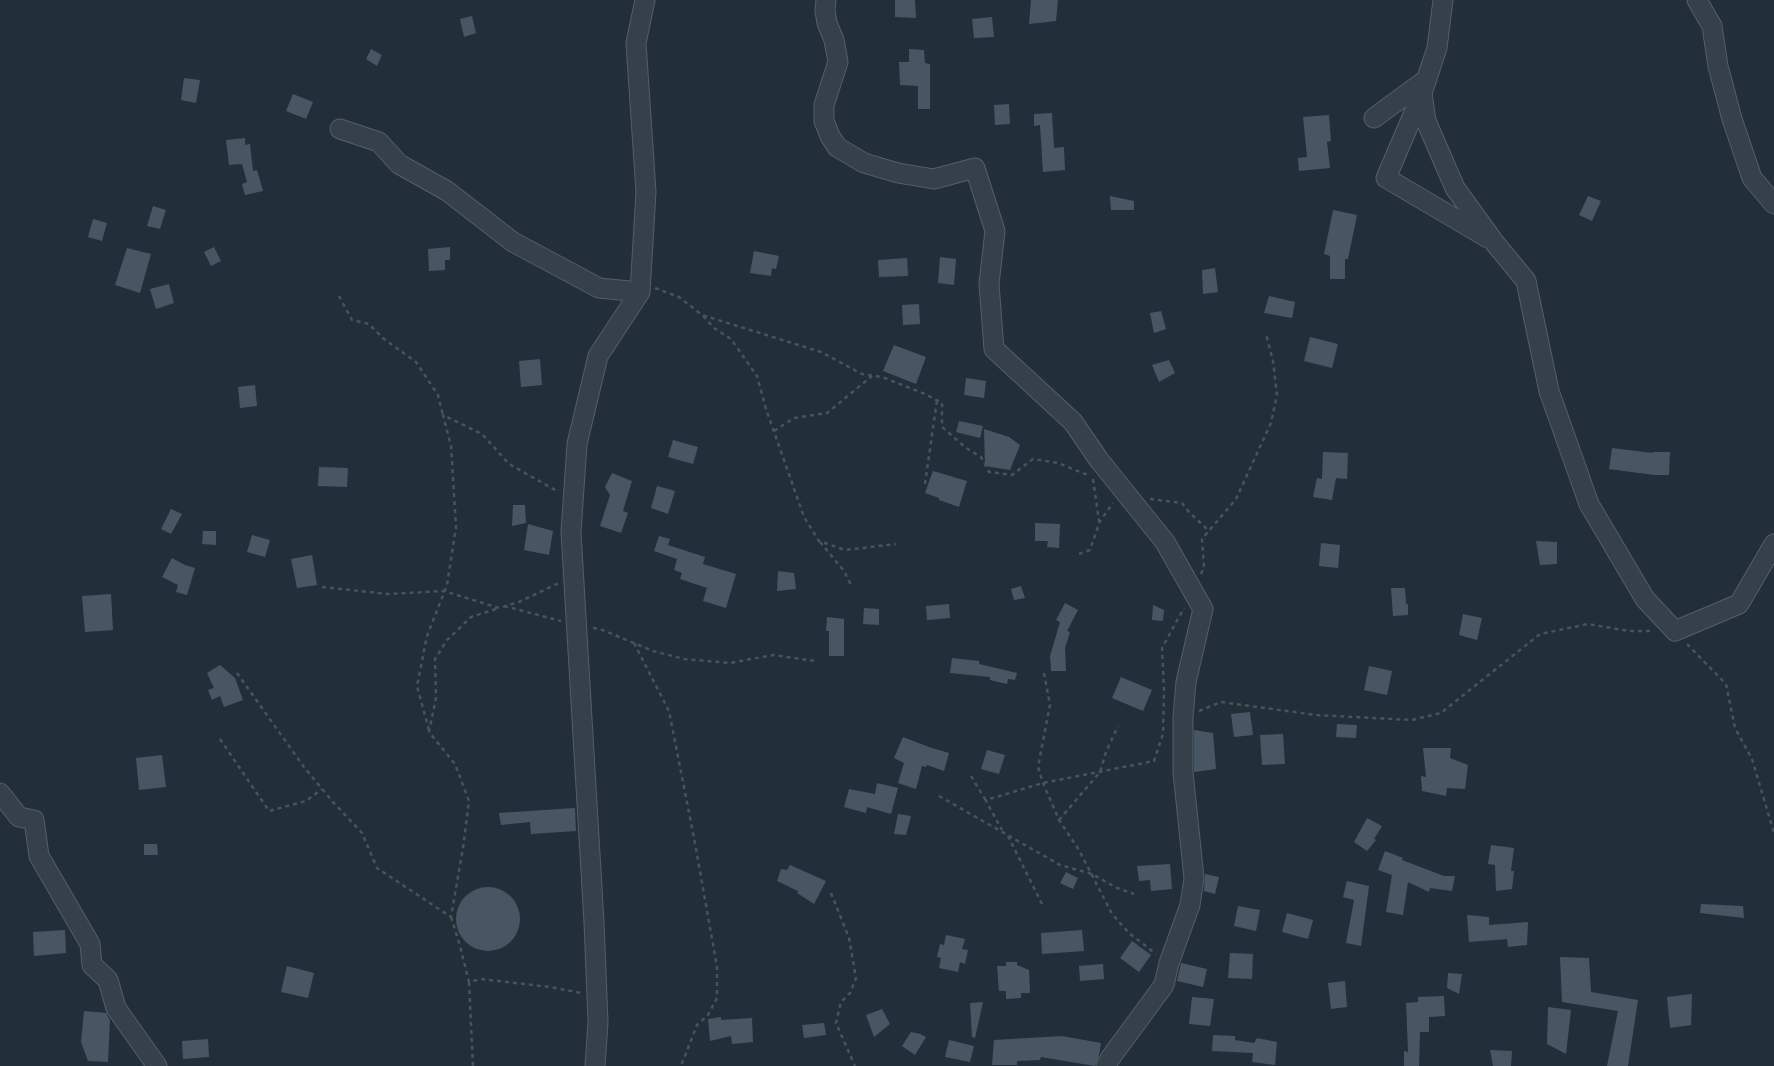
<!DOCTYPE html>
<style>
body{margin:0}
canvas{display:block;background:#222e39}
</style>
<canvas width="1774" height="1066"></canvas>
<script>
const g = document.querySelector('canvas').getContext('2d');
g.lineJoin = 'round';
function fillPath(path, color) {
  g.fillStyle = color;
  g.fill(path, 'evenodd');
}
function shape(rows) {
  const path = new Path2D();
  for (const r of rows) {
    if (r.length === 3) {
      path.moveTo(r[0] + r[2], r[1]);
      path.arc(r[0], r[1], r[2], 0, 2 * Math.PI);
      continue;
    }
    path.moveTo(r[0], r[1]);
    for (let i = 2; i < r.length; i += 2) path.lineTo(r[i], r[i + 1]);
  }
  return path;
}
function strokePath(path, color, width, dash) {
  g.strokeStyle = color;
  g.lineWidth = width;
  g.lineCap = dash ? 'butt' : 'round';
  g.setLineDash(dash || []);
  g.stroke(path);
}
const building = shape([
 [895,0,915,0,916,18,895,17],
 [1031,0,1058,0,1056,21,1029,24],
 [472,16,476,33,464,37,460,19],
 [992,17,994,37,974,38,972,19],
 [371,49,382,55,377,66,366,59],
 [909,49,924,50,925,63,930,64,930,109,918,109,918,86,900,85,899,62,909,62],
 [184,78,200,80,196,103,181,100],
 [293,94,313,102,306,119,286,111],
 [1009,104,1010,124,995,125,994,105],
 [1052,113,1054,148,1064,147,1065,170,1043,172,1040,125,1034,126,1034,114],
 [1329,115,1331,141,1327,142,1330,168,1299,171,1298,158,1307,157,1303,117],
 [245,138,245,145,250,144,253,171,257,170,263,191,245,195,242,184,247,182,242,164,229,165,226,140],
 [1110,196,1134,201,1134,210,1111,210],
 [1588,196,1601,201,1592,221,1579,215],
 [153,206,166,210,160,229,147,226],
 [1333,210,1357,215,1348,259,1345,259,1345,279,1330,279,1330,256,1324,254],
 [93,219,107,223,102,241,88,237],
 [214,247,221,261,211,266,204,252],
 [450,247,450,260,445,260,445,270,429,271,428,249],
 [127,248,151,254,140,293,115,285],
 [754,251,779,256,776,269,772,268,771,276,750,273],
 [940,257,956,259,954,285,938,283],
 [907,258,908,276,879,277,878,260],
 [1215,268,1218,292,1203,294,1202,270],
 [169,284,174,303,156,309,150,289],
 [1269,296,1295,302,1292,318,1264,313],
 [919,304,920,324,903,325,902,305],
 [1161,311,1166,329,1154,333,1150,313],
 [1310,337,1338,344,1332,368,1304,361],
 [894,345,926,357,916,384,883,371],
 [540,359,542,385,521,387,519,361],
 [1169,360,1175,373,1159,382,1152,365],
 [966,378,986,381,984,398,964,395],
 [255,385,257,406,240,408,238,387],
 [959,421,983,426,980,438,956,432],
 [984,429,1009,437,1020,445,1010,470,985,466],
 [673,440,698,447,693,464,668,457],
 [1612,448,1653,453,1653,452,1670,452,1669,475,1654,475,1609,469],
 [1323,452,1348,453,1347,479,1336,478,1332,500,1313,497,1317,478,1322,479],
 [319,467,348,468,347,487,318,486],
 [933,471,967,481,959,507,939,500,939,498,925,493],
 [612,473,632,481,623,511,628,513,621,533,600,526,610,495,605,487],
 [657,486,675,491,668,514,651,508],
 [513,505,525,505,526,523,512,526],
 [171,509,182,514,171,534,161,529],
 [1035,523,1060,524,1059,548,1047,547,1048,541,1035,541],
 [528,524,553,531,549,555,524,550],
 [203,531,216,531,216,545,202,544],
 [252,535,270,540,265,557,247,552],
 [659,536,670,539,668,545,705,557,703,564,736,574,726,608,703,601,707,588,680,579,682,573,674,570,677,559,654,551],
 [1536,541,1557,542,1557,564,1540,565],
 [1321,543,1340,545,1338,568,1319,566],
 [312,555,317,585,297,588,291,559],
 [172,558,185,565,195,568,187,595,176,592,178,585,162,577],
 [778,571,794,573,796,589,777,591],
 [1021,586,1025,598,1014,600,1011,589],
 [1391,588,1405,588,1406,604,1408,604,1408,615,1393,616],
 [111,594,113,630,85,632,82,596],
 [1065,603,1078,610,1067,631,1070,632,1065,648,1066,671,1051,671,1050,656,1060,622,1056,620],
 [949,604,950,618,927,620,926,606],
 [1153,605,1164,610,1163,621,1152,620],
 [864,608,879,609,879,625,863,624],
 [1463,614,1482,618,1477,640,1459,635],
 [827,617,844,619,844,656,829,656,829,631,826,631],
 [952,658,979,661,979,664,1017,673,1015,680,1008,679,1007,684,990,680,990,677,950,673],
 [220,665,235,678,243,700,224,707,220,696,212,700,208,690,214,688,207,673],
 [1369,666,1392,671,1387,695,1364,690],
 [1121,677,1152,690,1143,711,1112,698],
 [1250,712,1253,735,1234,737,1231,714],
 [1337,724,1357,725,1356,738,1336,737],
 [1194,730,1213,733,1216,769,1194,772],
 [1283,734,1285,764,1262,765,1260,735],
 [903,737,929,747,949,753,944,771,927,765,926,767,922,766,916,789,898,783,904,763,894,758],
 [1423,748,1451,748,1450,758,1468,765,1465,789,1447,788,1446,796,1422,791,1421,776,1426,777],
 [987,750,1005,755,999,774,981,769],
 [162,755,166,787,139,790,136,758],
 [877,783,898,788,891,814,867,807,866,813,844,807,849,789,875,794],
 [575,808,576,831,531,834,530,822,501,825,499,813],
 [898,814,911,816,906,835,894,834],
 [1367,818,1382,826,1374,839,1376,840,1367,851,1354,842],
 [144,844,157,844,158,855,144,855],
 [1491,845,1514,848,1511,871,1514,871,1512,889,1496,891,1495,865,1488,864],
 [1385,851,1403,858,1402,860,1444,876,1455,876,1452,891,1430,888,1429,892,1408,882,1403,915,1386,912,1392,875,1378,870],
 [1170,864,1172,889,1151,891,1150,880,1139,881,1137,866],
 [790,865,826,881,814,904,797,893,798,891,777,881,781,869,787,870],
 [1066,872,1078,878,1073,889,1060,883],
 [1205,874,1219,877,1215,894,1204,891],
 [1347,881,1369,886,1361,946,1346,943,1354,900,1343,897],
 [488,919,32],
 [1701,904,1743,906,1744,918,1700,913],
 [1238,906,1260,910,1256,931,1234,926],
 [1287,913,1313,920,1308,939,1282,932],
 [1467,915,1489,917,1489,925,1528,922,1527,945,1508,947,1507,939,1469,942],
 [65,930,66,953,34,956,33,932],
 [1082,930,1084,951,1042,954,1041,933],
 [946,935,965,939,962,949,968,950,965,964,960,962,958,972,939,968,941,958,937,957,940,944,944,945],
 [1132,941,1151,955,1139,972,1120,958],
 [1230,953,1253,954,1252,979,1228,978],
 [1560,957,1589,958,1591,992,1638,1000,1628,1066,1607,1066,1618,1011,1562,1002],
 [1006,962,1017,962,1017,965,1029,970,1030,993,1021,993,1021,998,1006,999,1006,991,999,991,997,966,1006,966],
 [1181,963,1207,969,1203,987,1177,981],
 [1103,964,1104,979,1080,981,1079,966],
 [287,966,314,973,308,998,281,992],
 [1448,973,1462,974,1459,994,1447,988],
 [1345,981,1347,1007,1331,1009,1328,983],
 [1692,994,1691,1025,1670,1028,1667,997],
 [1444,996,1445,1016,1429,1017,1429,1032,1420,1032,1419,1066,1404,1066,1404,1051,1408,1052,1406,1003,1418,1002,1418,997],
 [1192,997,1214,999,1210,1026,1189,1024],
 [983,1002,975,1038,972,1037,970,1003],
 [1548,1007,1571,1010,1566,1054,1547,1044],
 [882,1009,890,1024,874,1037,866,1015],
 [84,1011,106,1013,110,1020,108,1062,88,1061,81,1042],
 [721,1017,721,1020,752,1018,753,1042,732,1044,731,1036,710,1041,708,1019],
 [824,1023,826,1035,804,1038,802,1025],
 [911,1032,920,1034,926,1037,915,1055,902,1046],
 [1213,1035,1235,1036,1235,1040,1254,1043,1257,1038,1277,1042,1275,1065,1252,1062,1253,1053,1212,1051],
 [1062,1036,1101,1043,1099,1056,1095,1066,1041,1057,1040,1060,1017,1061,1017,1065,992,1065,994,1040],
 [208,1039,209,1057,183,1059,182,1041],
 [949,1040,974,1046,970,1062,945,1057],
 [1490,1050,1512,1051,1511,1066,1493,1066]
]);
const path = shape([
 [655,288,679,297,702,315,821,352,862,374,882,377,925,394,942,403,942,427,966,448,981,457,989,472,1012,475,1033,459,1058,463,1090,476],
 [339,296,352,320,369,324,384,339,416,362,438,395,443,415],
 [703,316,714,328,731,339,757,376,766,409,804,517,819,541,845,550,896,544],
 [774,431,794,418,827,413,872,376],
 [1093,479,1099,521],
 [925,484,937,400],
 [1150,499,1182,503,1189,512,1209,531],
 [820,542,844,571,852,587],
 [1079,554,1090,550,1100,521,1113,503],
 [1201,574,1204,567,1202,539,1236,499,1271,423,1277,395,1273,361,1266,334],
 [322,587,388,594,444,591,499,608,519,602,559,583],
 [504,606,561,621],
 [593,628,600,629,653,651,684,659,730,663,773,655,815,661],
 [634,643,669,711,695,843,717,967,717,998,708,1015,697,1025,681,1066],
 [1687,644,1726,684,1735,728,1752,759,1774,833],
 [237,673,304,767,332,801,362,833,377,868,451,917,463,848,469,801,455,764,429,732,436,698,435,659,447,640,471,617,499,608],
 [1044,673,1050,705,1038,767,1043,783,1059,820,1079,850,1112,914,1129,933,1156,954],
 [1199,711,1221,702,1316,715,1412,720,1441,713,1540,634,1588,624,1629,631,1652,631],
 [429,730,417,686,427,636,447,585,456,527,451,446,443,415,482,434,509,464,557,491],
 [220,739,269,811,306,801,322,789],
 [971,776,985,799,993,798,1043,783,1154,761,1163,734,1164,690,1162,648,1184,608],
 [939,796,1060,865,1092,874,1117,888,1134,894],
 [985,799,1002,830],
 [1059,820,1100,772,1106,752,1118,726],
 [1008,836,1042,904],
 [831,893,849,938,856,978,850,993,841,1002,836,1023,855,1066],
 [451,917,460,946,469,982,481,979,550,987,581,993],
 [469,982,473,1066]
]);
const minor = shape([
 [826,0,825,11,827,23,834,40,838,62,824,105,824,121,830,136,837,147,864,163,898,173,934,179,975,168,995,231,989,284,994,349,1073,422,1099,460,1165,542,1203,609,1186,682,1183,718,1183,772,1194,878,1190,905,1169,963,1164,985,1111,1057,1106,1066],
 [1443,0,1437,48,1422,93,1426,121,1455,188,1494,242,1526,281,1549,391,1589,504,1645,599,1675,631,1739,604,1774,544],
 [1697,0,1712,26,1718,66,1732,119,1752,178,1774,204],
 [1422,94,1386,178,1488,238],
 [1374,118,1427,79],
 [340,129,379,142,399,164,447,191,513,242,599,288,640,292],
 [0,793,19,817,34,820,39,856,90,944,92,965,108,980,116,1008,157,1066],
 [595,1066,598,1022,594,922,571,532,577,444,598,356,640,292,646,192,636,43,645,0]
]);
fillPath(building, '#485663');
strokePath(minor, '#545e67', 21);
strokePath(path, '#425757', 2.5, [4, 4]);
strokePath(minor, '#36404a', 19);
</script>
